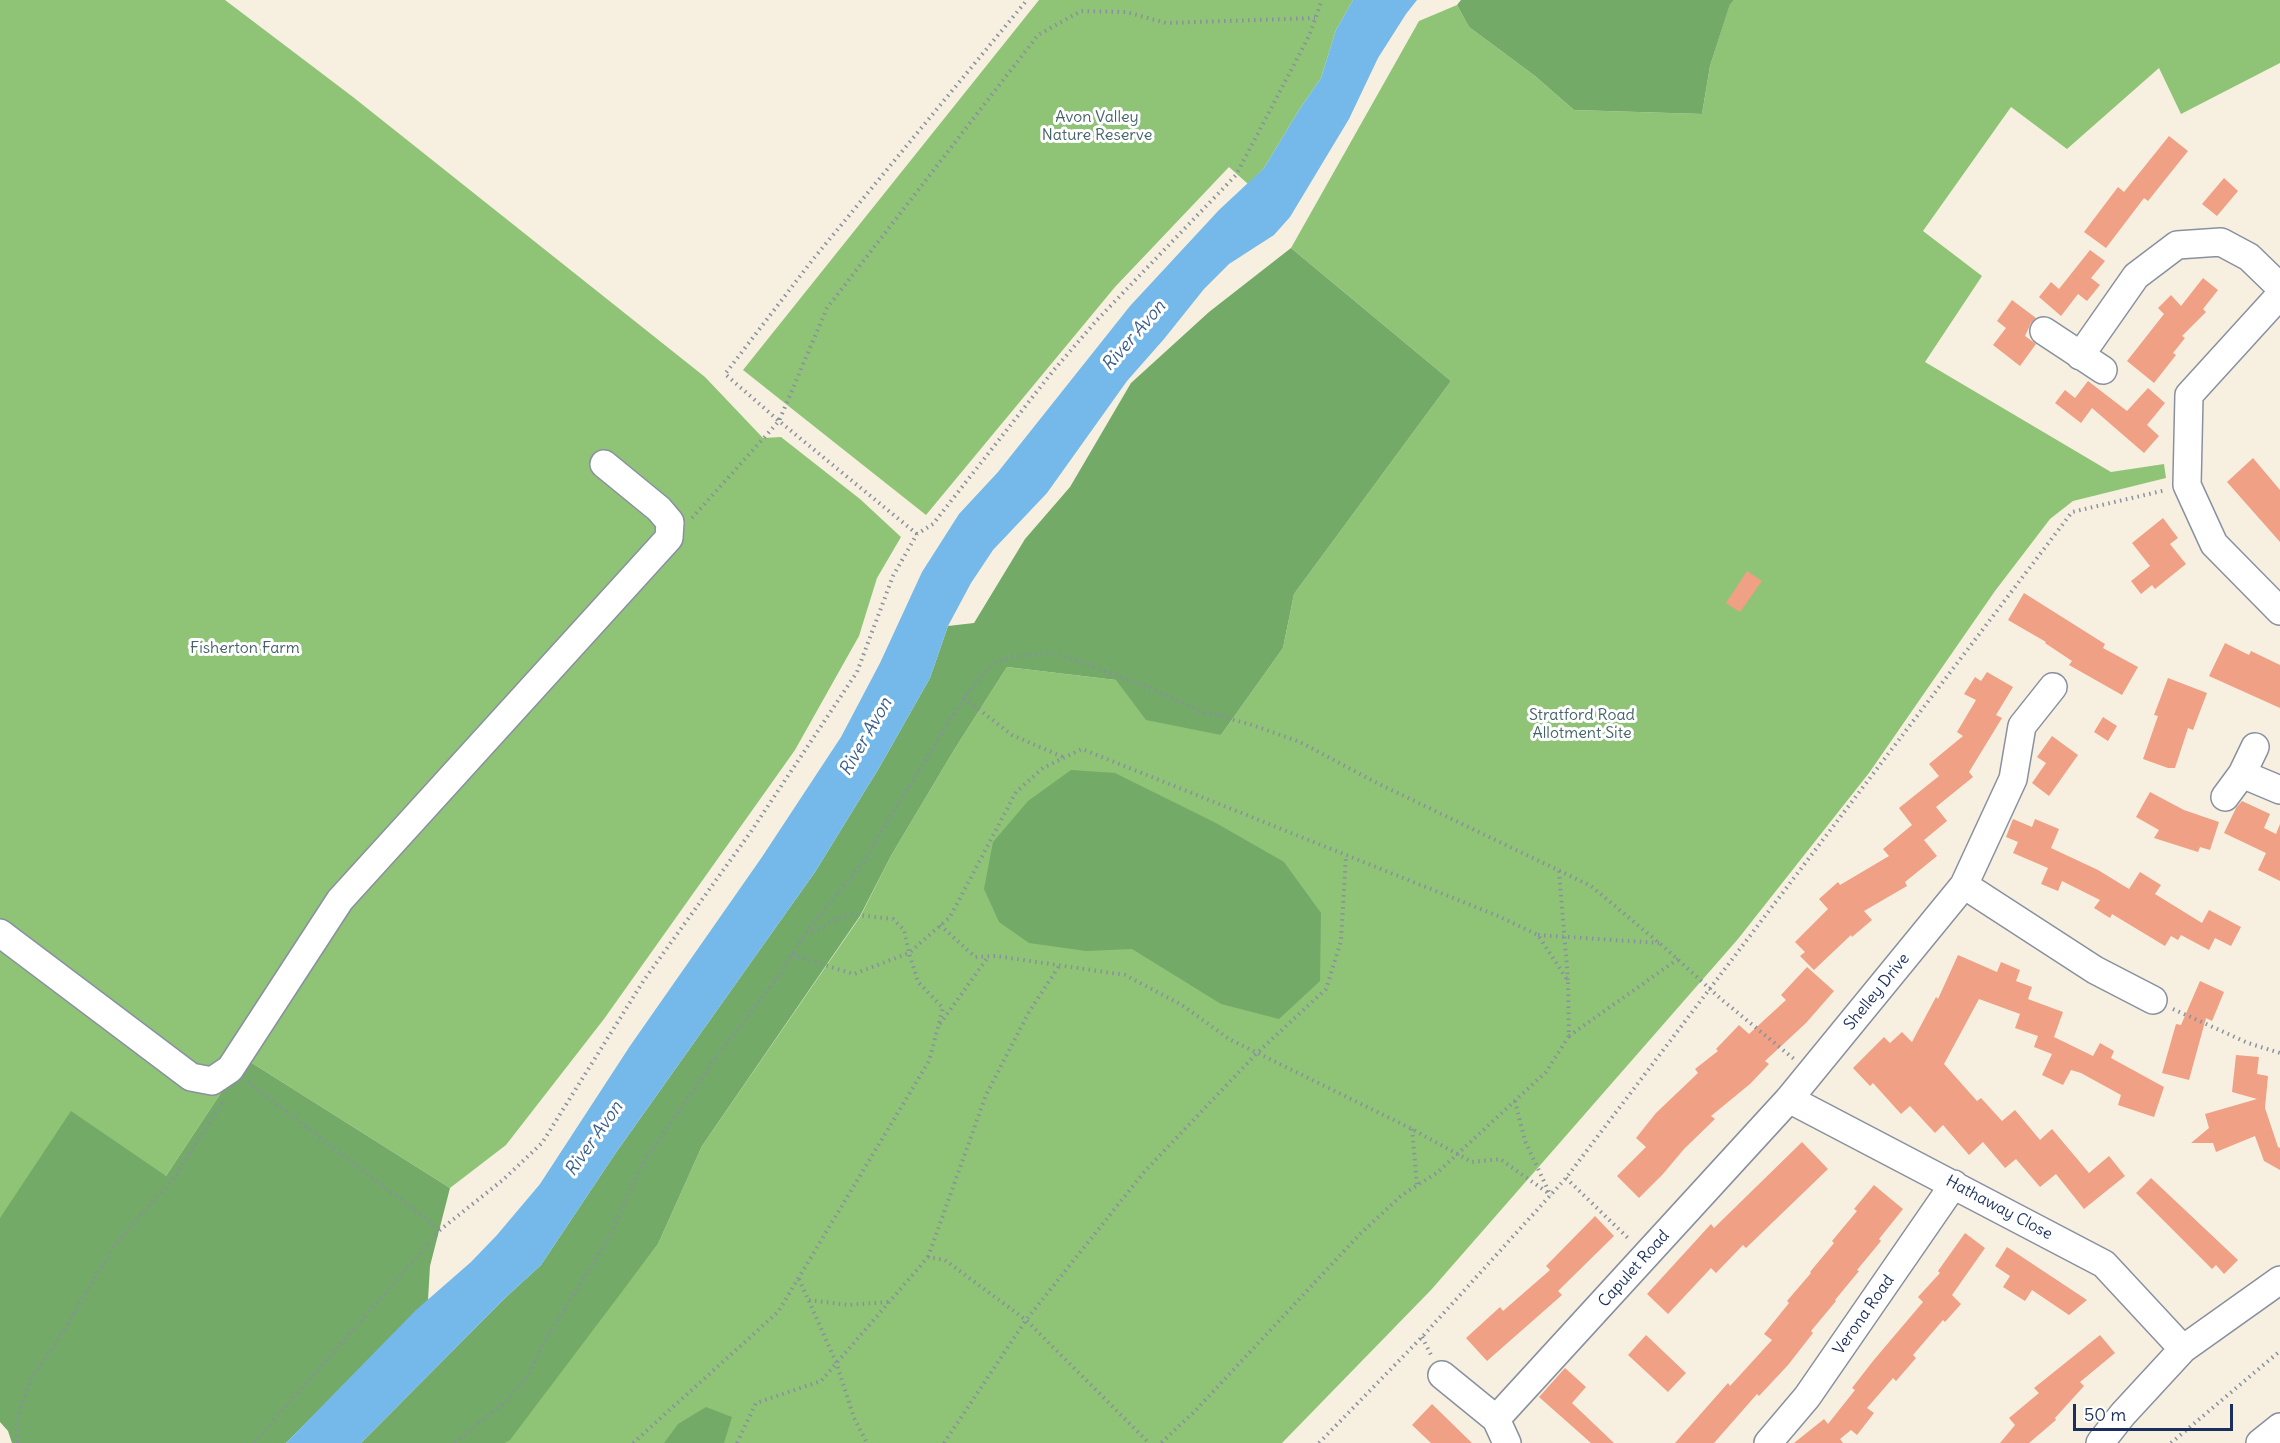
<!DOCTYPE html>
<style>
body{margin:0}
#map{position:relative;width:2280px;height:1443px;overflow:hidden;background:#f7f0e0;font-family:Delius,sans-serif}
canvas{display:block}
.scale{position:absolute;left:2073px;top:1404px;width:160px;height:27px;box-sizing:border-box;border:3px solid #1b2f5e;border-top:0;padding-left:8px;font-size:18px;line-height:21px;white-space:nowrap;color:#1b2f5e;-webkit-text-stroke:4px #fff;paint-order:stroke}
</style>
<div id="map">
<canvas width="2280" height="1443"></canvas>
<div class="scale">50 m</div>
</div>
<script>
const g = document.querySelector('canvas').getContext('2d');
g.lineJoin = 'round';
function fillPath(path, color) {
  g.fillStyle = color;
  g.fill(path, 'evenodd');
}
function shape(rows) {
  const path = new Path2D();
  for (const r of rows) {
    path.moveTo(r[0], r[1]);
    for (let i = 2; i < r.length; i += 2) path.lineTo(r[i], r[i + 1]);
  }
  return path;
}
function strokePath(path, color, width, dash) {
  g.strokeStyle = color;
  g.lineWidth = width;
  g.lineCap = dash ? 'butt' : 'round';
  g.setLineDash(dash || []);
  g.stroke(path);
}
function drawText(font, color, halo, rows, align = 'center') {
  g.font = font + ' Delius,sans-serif';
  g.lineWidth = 6;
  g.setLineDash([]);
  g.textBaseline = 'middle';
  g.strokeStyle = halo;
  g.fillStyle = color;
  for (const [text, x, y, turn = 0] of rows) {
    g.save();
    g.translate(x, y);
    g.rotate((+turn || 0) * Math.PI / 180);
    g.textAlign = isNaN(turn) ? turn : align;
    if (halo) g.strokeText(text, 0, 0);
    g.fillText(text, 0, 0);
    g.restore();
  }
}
const green = shape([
 [0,0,225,0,353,97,705,377,763,438,781,437,860,499,901,537,877,578,859,636,795,750,604,1019,506,1145,450,1188,244,1058,166,1176,0,1218],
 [1039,0,1353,0,1336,30,1321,78,1299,110,1264,168,1248,184,1229,167,1115,287,926,515,743,370],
 [1734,0,2280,0,2280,63,2181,114,2159,68,2067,149,2011,107,1923,231,1982,276,1925,362,2111,472,2164,464,2166,478,2073,501,2050,519,1995,591,1869,773,1738,939,1431,1290,1282,1443,505,1443,658,1244,702,1146,860,917,892,854,954,750,1007,667,1116,680,1221,735,1283,648,1294,594,1451,381,1291,248,1419,21,1457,5,1469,27,1535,76,1574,110,1702,114,1710,66,1730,3]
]);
const forest = shape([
 [1461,0,1734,0,1730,4,1710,66,1702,114,1574,110,1535,76,1469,27,1457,5],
 [1291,248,1451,381,1294,594,1283,648,1221,735,1146,720,1116,680,1007,667,954,750,892,854,860,916,702,1146,658,1244,510,1440,505,1443,361,1443,504,1299,541,1265,615,1154,815,872,879,768,930,678,948,626,974,623,1025,539,1070,487,1131,383,1209,312],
 [1071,770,1115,773,1216,823,1284,862,1321,913,1320,981,1279,1019,1221,1004,1132,949,1086,951,1029,943,999,922,984,889,993,842,1028,801],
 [244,1058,450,1188,430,1266,428,1300,286,1443,12,1443,8,1431,0,1422,0,1218,71,1111,166,1176],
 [706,1407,732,1417,724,1443,664,1443,678,1424]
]);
const water = shape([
 [1353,0,1417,0,1406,14,1378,58,1349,119,1290,217,1274,235,1229,264,1204,289,1164,339,1127,381,1047,493,993,550,971,583,948,626,930,678,879,768,815,872,615,1154,541,1265,504,1299,361,1443,286,1443,416,1310,471,1262,497,1235,540,1184,630,1046,762,857,841,737,880,663,922,572,959,514,998,472,1130,306,1219,210,1264,168,1299,110,1321,78,1336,30]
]);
const building = shape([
 [2169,136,2188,151,2148,201,2144,198,2106,248,2084,232,2118,187,2124,192],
 [2224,178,2238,191,2217,216,2202,204],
 [2090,250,2105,261,2091,278,2100,285,2087,301,2078,294,2061,316,2039,297,2051,282,2059,289],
 [2203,278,2218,290,2203,309,2206,312,2182,336,2185,338,2173,353,2176,355,2154,383,2127,361,2164,314,2158,308,2171,295,2181,306],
 [2012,300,2036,318,2031,323,2025,336,2036,344,2020,366,1993,345,2006,328,1997,321],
 [2088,381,2127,411,2148,388,2165,403,2147,425,2159,436,2144,453,2092,408,2081,423,2055,403,2065,390,2075,398],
 [2253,458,2280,490,2280,542,2227,482],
 [2163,518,2178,538,2170,544,2186,564,2155,589,2152,585,2141,594,2131,581,2150,566,2132,543],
 [1747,571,1762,581,1740,612,1726,603],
 [2024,593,2105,644,2103,648,2138,667,2122,695,2069,665,2072,661,2045,643,2046,642,2008,620],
 [2225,643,2249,655,2251,651,2280,665,2280,708,2209,676],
 [1987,672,2013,687,1996,715,2002,718,1969,772,1973,777,1936,807,1947,821,1924,840,1937,856,1905,882,1907,886,1864,911,1872,920,1852,937,1851,935,1814,970,1800,956,1805,952,1795,942,1828,909,1819,899,1838,882,1840,885,1889,856,1883,849,1912,825,1899,808,1939,776,1929,764,1963,736,1957,732,1976,700,1964,694,1975,677,1981,681],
 [2168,678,2207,693,2193,730,2188,728,2175,768,2168,768,2143,759,2158,716,2154,715],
 [2103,717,2117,726,2108,741,2094,732],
 [2052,736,2078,755,2049,796,2032,783,2046,763,2037,757],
 [2150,792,2184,810,2219,822,2210,850,2200,847,2198,852,2154,838,2159,830,2136,817],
 [2242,801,2270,814,2264,828,2276,834,2280,824,2280,881,2258,870,2266,853,2224,833,2236,808],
 [2013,819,2032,827,2035,819,2059,829,2051,848,2098,870,2129,889,2140,872,2161,885,2155,894,2202,923,2209,910,2241,927,2231,946,2215,938,2209,950,2181,935,2178,940,2171,936,2165,946,2112,914,2110,918,2094,908,2100,900,2062,881,2058,891,2041,884,2048,868,2013,853,2018,842,2006,837],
 [1958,955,1997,972,2001,962,2020,970,2016,981,2032,987,2028,999,2063,1012,2054,1037,2093,1056,2100,1043,2114,1051,2111,1058,2164,1087,2154,1117,2118,1105,2121,1095,2081,1073,2071,1070,2063,1085,2042,1075,2052,1054,2034,1047,2038,1036,2015,1028,2020,1014,1979,999,1944,1064,1977,1101,1981,1098,2002,1121,2015,1110,2040,1140,2052,1129,2089,1173,2109,1156,2125,1176,2084,1209,2056,1174,2040,1187,2016,1159,2005,1168,1983,1142,1969,1155,1943,1125,1935,1133,1910,1106,1901,1114,1873,1083,1870,1086,1853,1068,1884,1037,1890,1043,1902,1032,1912,1042,1936,997,1938,999],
 [1807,967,1834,991,1806,1023,1765,1061,1769,1064,1750,1084,1711,1116,1715,1119,1684,1149,1663,1174,1639,1198,1617,1176,1646,1147,1636,1138,1656,1113,1698,1073,1695,1069,1718,1051,1716,1049,1739,1025,1749,1034,1786,1000,1781,995],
 [2200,981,2224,992,2212,1021,2206,1018,2189,1080,2162,1073,2176,1024,2181,1025],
 [2236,1055,2259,1057,2257,1074,2268,1076,2265,1108,2278,1147,2280,1148,2280,1170,2264,1161,2255,1136,2216,1152,2213,1143,2191,1143,2209,1128,2205,1114,2257,1099,2232,1092],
 [1802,1142,1828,1169,1746,1248,1743,1245,1716,1273,1711,1268,1668,1314,1647,1294,1711,1224,1714,1228],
 [2151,1178,2238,1260,2224,1274,2216,1265,2212,1269,2136,1193],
 [1874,1185,1903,1209,1879,1239,1881,1241,1857,1270,1859,1271,1835,1300,1836,1301,1811,1331,1813,1333,1788,1365,1759,1396,1757,1394,1714,1443,1675,1443,1728,1383,1730,1386,1772,1340,1764,1334,1789,1303,1787,1301,1811,1273,1810,1272,1834,1243,1832,1241,1857,1211,1854,1209],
 [1595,1216,1614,1236,1558,1291,1562,1295,1487,1361,1466,1338,1500,1307,1503,1311,1550,1270,1546,1266],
 [1965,1233,1985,1248,1952,1295,1961,1304,1945,1322,1943,1320,1913,1355,1916,1358,1896,1381,1893,1378,1867,1408,1874,1413,1857,1435,1851,1430,1840,1439,1843,1443,1794,1443,1824,1419,1828,1424,1855,1390,1852,1388,1873,1361,1923,1302,1918,1297,1940,1273,1938,1271],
 [2007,1247,2087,1300,2069,1315,2032,1290,2025,1301,2003,1287,2010,1276,1995,1266],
 [1646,1335,1686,1373,1668,1392,1628,1355],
 [2100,1335,2115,1353,2080,1382,2084,1386,2055,1418,2056,1420,2029,1443,2000,1443,2015,1425,2009,1418,2039,1393,2034,1388],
 [1565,1368,1586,1387,1572,1403,1614,1443,1591,1443,1539,1397],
 [1432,1404,1472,1443,1431,1443,1412,1425]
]);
const path = shape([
 [692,518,779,421,725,374,814,258,1027,0],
 [917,534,779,421,827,308,1038,35,1081,11,1126,12,1166,23,1315,18],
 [964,698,1012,735,1063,757],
 [1559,871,1568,980],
 [940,925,975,957,996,956,1125,975,1182,1005,1229,1039,1412,1129,1472,1162,1500,1159,1551,1195],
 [1538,935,1659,943],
 [792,955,854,974,909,953,904,930,893,919,849,914,807,933],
 [2173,1009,2248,1043,2280,1053],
 [940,1024,988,957],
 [1569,1036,1678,959],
 [248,1082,440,1230],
 [1515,1101,1525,1141,1549,1192],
 [1412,1129,1417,1185],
 [1566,1178,1630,1240],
 [928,1257,986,1095,1029,1012,1059,966],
 [799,1279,836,1362,854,1418,867,1443],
 [809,1300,848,1305,888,1302],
 [1422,1337,1431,1355],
 [17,1443,17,1418,30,1380,59,1338,116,1243,175,1176,223,1102],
 [254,1443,440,1230,504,1179,542,1143,644,980,750,833,857,672,893,576,917,534,933,524,1053,371,1097,320,1236,175,1309,36,1322,0],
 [455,1443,507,1400,527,1377,544,1342,608,1239,643,1163,717,1056,780,974,809,928,868,856,882,830,964,698,982,675,995,663,1011,657,1045,653,1067,657,1148,687,1200,711,1249,724,1300,742,1375,782,1591,886,1664,947,1721,999,1794,1059],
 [633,1443,778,1312,929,1061,943,1008,918,982,909,953,950,917,1016,792,1043,768,1082,749,1498,916,1538,935,1568,981,1569,1036,1546,1072,1438,1172,1402,1195,1359,1235,1195,1411,1161,1443],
 [737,1443,756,1403,821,1381,928,1257,945,1260,1026,1320,1149,1443],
 [944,1443,1026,1320,1145,1171,1257,1053,1326,989,1341,941,1346,855],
 [1319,1443,1422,1337,1566,1178,2072,512,2166,490],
 [2171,1443,2280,1351]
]);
const minor = shape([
 [2280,295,2189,395,2187,485,2214,544,2280,611],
 [2044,331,2103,370],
 [2080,356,2136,276,2177,245,2221,242,2249,257,2280,287],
 [2242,774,2280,790],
 [2225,797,2242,774,2255,747],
 [1964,885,2095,970,2153,1000],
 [0,933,191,1077,212,1081,230,1069,340,900,669,538,670,522,659,509,604,464],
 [1789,1099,2104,1264,2183,1349],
 [1442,1375,1496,1419],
 [1507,1443,1496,1419,1789,1099,1964,885,2013,779,2022,726,2053,687],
 [1768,1443,1807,1397,1954,1184],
 [2100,1443,2123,1414,2183,1349,2280,1280],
 [2260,1443,2280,1427]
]);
const parkNames = [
 ["Avon Valley",1097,117],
 ["Nature Reserve",1097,135],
 ["Fisherton Farm",245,648],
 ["Stratford Road",1582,715],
 ["Allotment Site",1582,733]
];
const streetNames = [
 ["Shelley Drive",1877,992,-51],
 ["Hathaway Close",1999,1208,28],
 ["Capulet Road",1634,1269,-48],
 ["Verona Road",1864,1315,-55]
];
const waterNames = [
 ["River Avon",1134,336,-49],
 ["River Avon",866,737,-60],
 ["River Avon",594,1139,-55]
];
fillPath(green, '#8fc476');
fillPath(forest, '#73aa67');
fillPath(water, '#74b9ea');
fillPath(building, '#efa085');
strokePath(minor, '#89909f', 30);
strokePath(path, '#89909f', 4, [1.5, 4.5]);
strokePath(minor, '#fff', 27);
drawText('16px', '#446366', '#fff', parkNames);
drawText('16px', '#1b2f5e', '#fff', streetNames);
drawText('italic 18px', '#3a5f8f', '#fff', waterNames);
</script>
